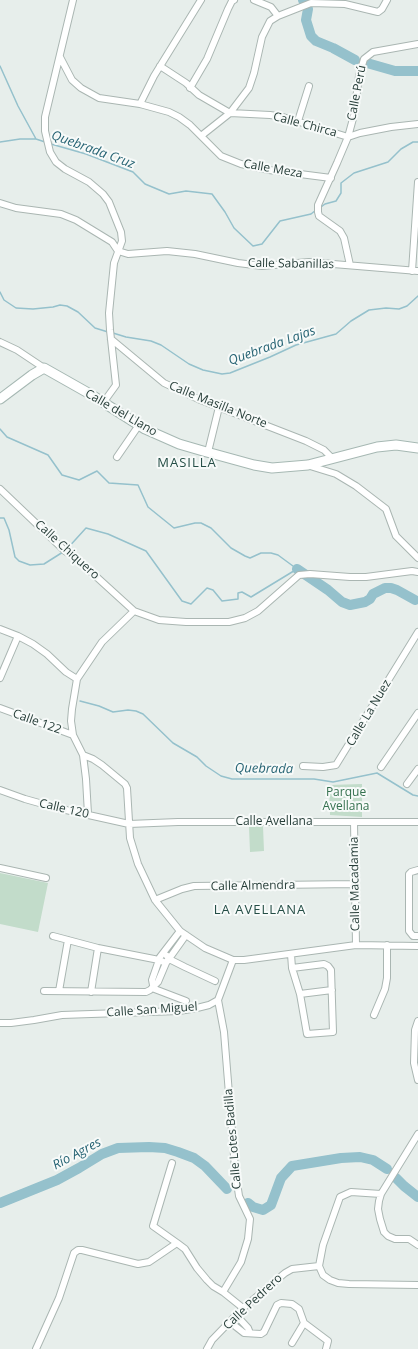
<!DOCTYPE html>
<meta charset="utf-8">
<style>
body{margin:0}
canvas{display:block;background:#e7eeeb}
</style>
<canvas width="418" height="1349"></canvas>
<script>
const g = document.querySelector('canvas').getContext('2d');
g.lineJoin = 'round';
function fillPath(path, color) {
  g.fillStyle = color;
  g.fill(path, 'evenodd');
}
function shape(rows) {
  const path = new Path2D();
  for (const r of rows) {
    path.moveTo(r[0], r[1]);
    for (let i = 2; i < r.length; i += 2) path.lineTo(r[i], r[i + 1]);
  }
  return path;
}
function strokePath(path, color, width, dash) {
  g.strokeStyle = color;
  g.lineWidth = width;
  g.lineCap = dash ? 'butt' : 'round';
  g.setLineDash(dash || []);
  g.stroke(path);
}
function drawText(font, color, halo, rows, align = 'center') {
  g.font = font + ' "Open Sans",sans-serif';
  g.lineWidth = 4;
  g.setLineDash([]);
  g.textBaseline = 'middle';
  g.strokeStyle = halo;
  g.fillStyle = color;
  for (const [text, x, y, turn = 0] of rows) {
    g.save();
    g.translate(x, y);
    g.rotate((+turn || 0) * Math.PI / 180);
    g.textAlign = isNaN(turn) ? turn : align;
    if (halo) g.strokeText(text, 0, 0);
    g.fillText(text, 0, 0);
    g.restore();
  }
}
const green = shape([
 [362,784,362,817,330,815,329,785],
 [263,826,264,851,250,852,249,827],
 [0,873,48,883,38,932,0,924]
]);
const stream = shape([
 [0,66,18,106,36,139],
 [0,142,20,139,36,139,45,142],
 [51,144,86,154,133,172,145,184,169,194,186,191,212,194,225,212,234,228,253,246,262,244,280,221,311,214,316,210],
 [321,207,325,204,336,201,341,193,341,183,354,173,388,162,401,149,413,142,418,142],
 [0,292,4,300,16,308,33,309,53,307,60,305,67,306,78,312,95,328,108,332],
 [113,333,126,337,151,341,161,345,189,364,203,370,222,374,230,373,270,357,296,345,336,334,351,321,369,310,386,308,399,309,407,306,418,296],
 [0,429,7,437,48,455,62,475,79,480,97,471,109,483,138,485,148,507,174,528,195,523,201,523,211,528,231,548,245,556,250,558,261,553,271,553,278,555,297,569,251,597,242,592,238,593,238,599,222,601,213,590,207,588,191,604,182,601,146,551,108,534,86,528,66,550],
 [0,518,4,518,9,530,15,557,19,561,30,565,44,564,63,552],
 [80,701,99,706,113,712,128,710,136,711,143,714,173,743,197,757,206,766,221,776,232,779,314,779,333,782,377,773,413,795,418,796]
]);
const river = shape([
 [303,0,308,9,306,20,311,36,316,41,333,48,355,60],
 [367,63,395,71,418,71],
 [297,569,328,590,342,602,350,605,365,602,370,599,373,594,385,588,391,588,397,590,415,600],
 [396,1178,404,1186,418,1197],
 [0,1203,57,1180,79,1168,102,1154,118,1148,149,1147,165,1148,178,1152,194,1158,205,1166,227,1189],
 [248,1203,253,1207,263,1210,271,1205,281,1178,292,1166,341,1158,360,1157,373,1160,387,1169]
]);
const street = shape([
 [73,0,45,117,45,131,50,152,56,162,65,169,89,182,103,194,109,202,121,232,122,241,114,263,109,313,110,330,116,385,103,403],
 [254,0,271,7,278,16],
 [60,57,72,80,81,88,99,98,140,104,169,112,179,117,190,125,201,136,230,113,270,115,283,117,348,137,360,133,391,127,418,124],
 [160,66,186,83,199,95,230,113,249,88,254,73,262,37,270,21,278,16,311,3,345,4,378,12,382,9,387,0],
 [190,88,207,59,228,9,232,1,234,0],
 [140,104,154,76,201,0],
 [298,121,309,86],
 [201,136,221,156,241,164,269,170,331,178],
 [0,203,16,208,61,214,76,220,112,242,118,251,128,254,167,251,195,254,238,263,262,266,309,262,418,271],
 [350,265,344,238,340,231,319,216,318,212,318,205,337,163,348,137,354,115,359,76,364,59,373,52,418,44],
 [412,271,418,182],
 [111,339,164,383,198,399,306,441,324,450,333,459],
 [0,342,17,350,44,368],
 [208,452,219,407],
 [117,457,139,425],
 [310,466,336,474,356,486,386,509,396,536,418,558],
 [0,489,65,551,78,560,134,611,159,620,186,622,229,622,245,618,258,611,299,575,310,574,350,577,366,577,412,571,418,572],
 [0,629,18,636,33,644,47,654,66,672,77,679,102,642,134,611],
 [0,678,18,636],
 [77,679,72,709,71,721,73,735,83,755,86,779,88,814],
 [0,708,73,735],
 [83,755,93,759,102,765,125,784,127,788,130,838,138,864,155,900,180,931,205,948,233,960,244,960,356,945,418,946],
 [303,766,323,767,336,765,418,632],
 [381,767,418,713],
 [407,784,418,769],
 [0,790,25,799,57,808,129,824,178,822,418,822],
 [354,822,356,945],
 [0,868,46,878],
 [418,870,411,872,409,874,409,931,413,936,418,936],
 [155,900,182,889,194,886,354,884],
 [53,936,98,948,159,960,166,963],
 [291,954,292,968,300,994,307,1034,333,1032,331,970,328,966,324,964,292,968],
 [167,956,169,959,185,967,215,981],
 [153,985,152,980,160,957,180,931],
 [152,988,186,1001],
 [44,991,146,992,150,990,158,982,166,963,186,935],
 [59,991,68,940],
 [91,992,98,948],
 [300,994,332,990],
 [218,1000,224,1032,235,1168,239,1196,250,1219,248,1239,241,1262,223,1292,243,1308],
 [374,1015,385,989,387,978,387,945],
 [418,1021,415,1030,414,1063,418,1080],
 [0,1023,11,1023,34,1020,62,1015,179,1011,197,1008,209,1005,218,1000,233,960],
 [418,1134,381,1194,379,1201,378,1209,380,1219,384,1232,388,1236,395,1239,409,1239,418,1245],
 [172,1163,153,1226,177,1243],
 [319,1266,323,1245,340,1197,351,1192,381,1194],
 [319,1266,323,1275,330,1280,338,1283,349,1284,418,1285],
 [236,1315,248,1328,250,1333],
 [230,1322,244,1333,261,1334,264,1332,277,1305,281,1303,292,1304,299,1309,304,1323,328,1341,326,1349],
 [292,1343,304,1323],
 [36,1349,59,1298,74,1253,78,1250,82,1250,138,1264,149,1262,177,1243,185,1249,197,1268,207,1280,213,1286,223,1292],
 [207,1349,212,1340,243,1308,285,1273,292,1269,319,1266]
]);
const secondary = shape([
 [0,399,32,375,44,368,90,394,145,429,179,444,203,451,254,465,272,468,308,465,377,447,396,445,418,448]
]);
const streetNames = [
 ["Calle Perú",357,93,-79],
 ["Calle Chirca",305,125,15],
 ["Calle Meza",273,169,10],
 ["Calle Sabanillas",291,264,1],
 ["Calle Masilla Norte",218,405,22],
 ["Calle del Llano",121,413,30],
 ["Calle Chiquero",67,550,42],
 ["Calle La Nuez",369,713,-59],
 ["Calle 122",37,722,20],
 ["Calle 120",64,809,13],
 ["Calle Avellana",274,822],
 ["Calle Macadamia",355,884,-91],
 ["Calle Almendra",253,886,-1],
 ["Calle San Miguel",152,1010,-4],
 ["Calle Lotes Badilla",233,1139,-95],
 ["Calle Pedrero",253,1302,-43]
];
const parkNames = [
 ["Parque",346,793],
 ["Avellana",346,807]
];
const waterNames = [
 ["Quebrada Cruz",93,150,20],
 ["Quebrada Lajas",272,346,-20],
 ["Quebrada",264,769,1],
 ["Río Agres",77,1154,-28]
];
const neighbourhoodNames = [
 ["MASILLA",187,463],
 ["LA AVELLANA",260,910]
];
fillPath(green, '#c2dcca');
strokePath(stream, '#95c1cc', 1.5);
strokePath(river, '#95c1cc', 10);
strokePath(street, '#aab6b2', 8);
strokePath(secondary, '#a6b8b3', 11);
strokePath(street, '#fff', 6);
strokePath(secondary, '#fff', 9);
drawText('12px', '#273e39', '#f7faf9', streetNames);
drawText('12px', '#35714f', '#f7faf9', parkNames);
drawText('italic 13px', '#276474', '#f7faf9', waterNames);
g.letterSpacing = '1px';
drawText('13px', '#254e46', '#f7faf9', neighbourhoodNames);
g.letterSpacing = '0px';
</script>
